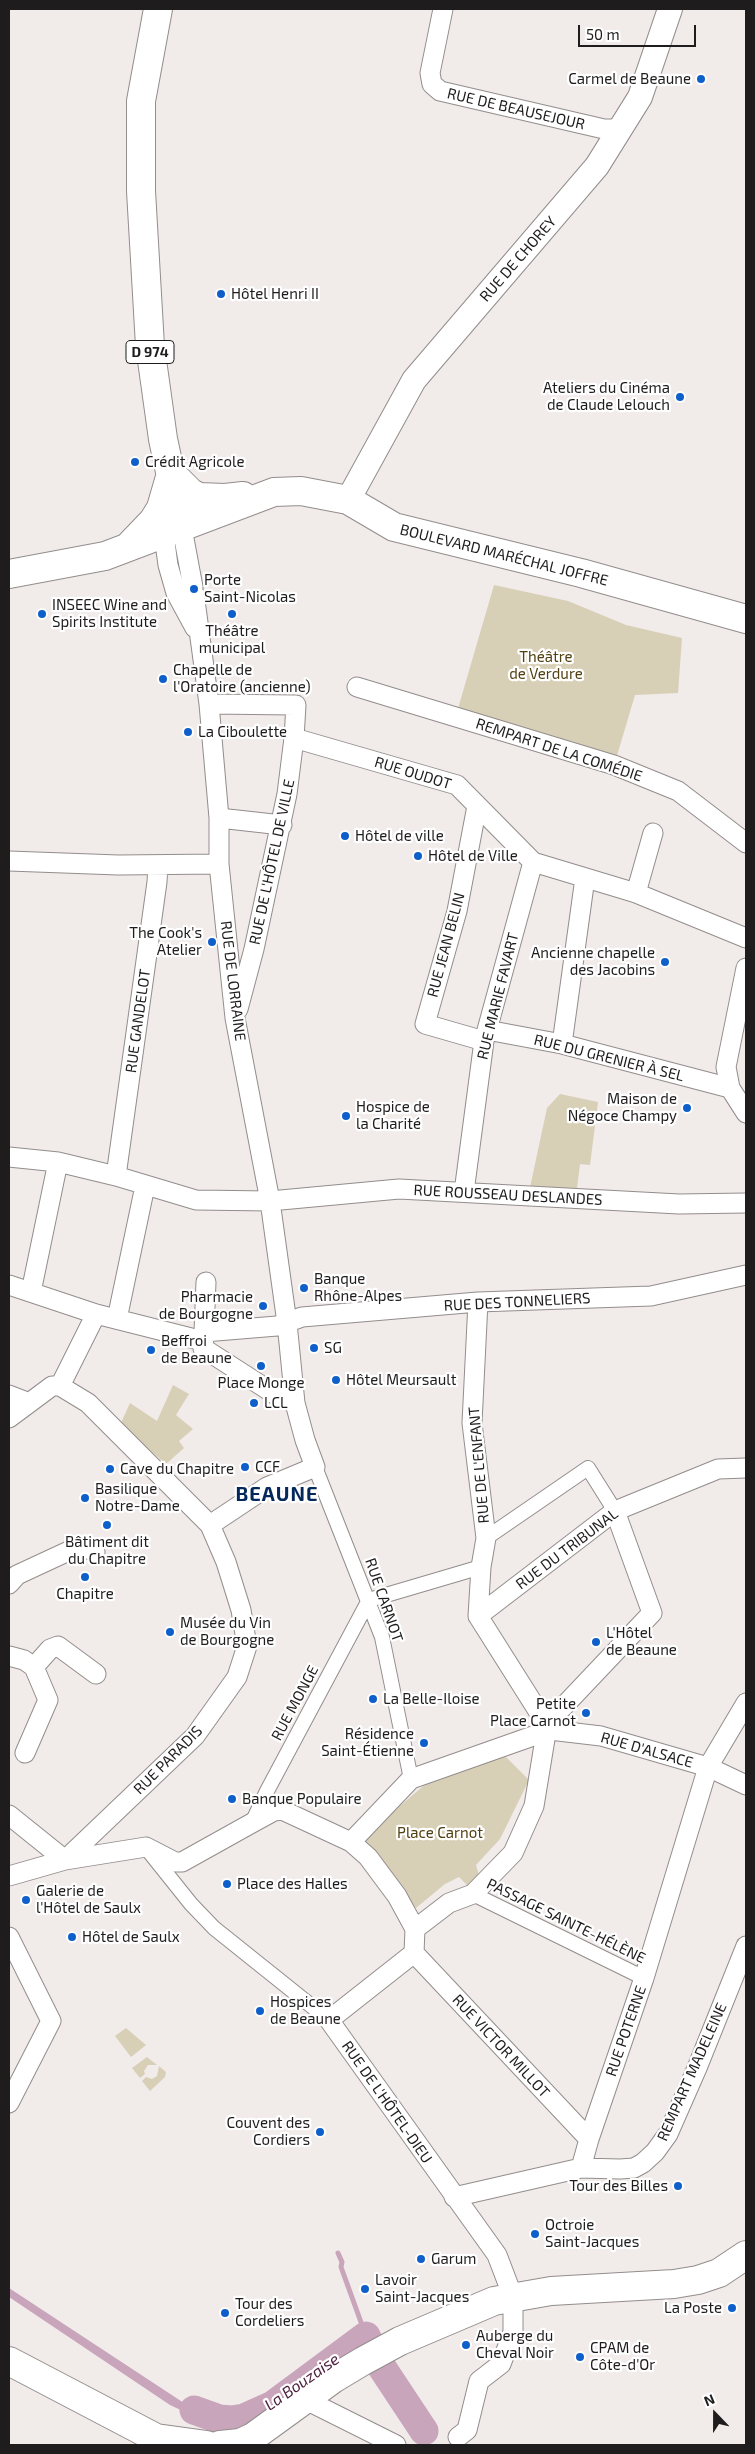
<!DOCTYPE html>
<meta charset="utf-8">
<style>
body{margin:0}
#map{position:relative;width:755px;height:2454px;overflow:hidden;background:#f1ebea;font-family:"Exo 2",sans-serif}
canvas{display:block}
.frame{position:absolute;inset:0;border:10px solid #1e1c1c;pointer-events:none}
.north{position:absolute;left:690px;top:2389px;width:50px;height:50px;-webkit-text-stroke:4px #fff;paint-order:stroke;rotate:338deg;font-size:14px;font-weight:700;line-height:20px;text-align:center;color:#1e1c1c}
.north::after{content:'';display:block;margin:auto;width:18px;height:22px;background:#1e1c1c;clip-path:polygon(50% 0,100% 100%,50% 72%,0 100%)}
.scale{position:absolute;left:578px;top:25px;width:118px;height:22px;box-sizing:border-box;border:2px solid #1e1c1c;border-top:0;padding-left:6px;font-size:15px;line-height:18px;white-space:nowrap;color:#1e1c1c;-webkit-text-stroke:4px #fff;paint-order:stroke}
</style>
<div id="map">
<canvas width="755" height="2454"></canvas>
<div class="frame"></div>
<div class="north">N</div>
<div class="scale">50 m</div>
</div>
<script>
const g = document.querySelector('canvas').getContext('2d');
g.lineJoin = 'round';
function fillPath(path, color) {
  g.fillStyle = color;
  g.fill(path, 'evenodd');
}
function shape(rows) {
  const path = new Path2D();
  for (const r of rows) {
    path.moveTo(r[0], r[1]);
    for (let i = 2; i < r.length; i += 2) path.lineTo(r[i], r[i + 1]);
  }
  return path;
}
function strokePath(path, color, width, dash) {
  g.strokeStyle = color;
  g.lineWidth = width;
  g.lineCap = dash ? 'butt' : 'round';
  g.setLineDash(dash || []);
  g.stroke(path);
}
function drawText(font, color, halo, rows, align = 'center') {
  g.font = font + ' "Exo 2",sans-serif';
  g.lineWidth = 4.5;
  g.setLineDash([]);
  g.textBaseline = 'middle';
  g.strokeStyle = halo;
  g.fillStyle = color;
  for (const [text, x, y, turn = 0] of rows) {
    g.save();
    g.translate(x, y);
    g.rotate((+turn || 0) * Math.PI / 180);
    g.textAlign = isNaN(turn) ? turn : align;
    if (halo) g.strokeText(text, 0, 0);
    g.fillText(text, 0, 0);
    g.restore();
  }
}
const green = shape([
 [494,585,568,601,626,625,682,638,678,693,635,695,616,759,457,712],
 [560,1094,598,1102,590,1165,580,1164,576,1196,529,1192,547,1108],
 [173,1385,189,1394,176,1415,193,1429,179,1441,184,1448,166,1464,120,1425,130,1403,157,1421],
 [503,1754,529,1780,500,1839,476,1865,480,1879,469,1887,459,1877,445,1884,416,1908,361,1839,428,1782],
 [126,2028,146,2045,131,2057,115,2036],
 [147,2057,157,2065,148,2065,144,2071,145,2074,140,2078,132,2068],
 [159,2066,166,2072,165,2077,150,2091,142,2081,146,2077,152,2079,157,2076]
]);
const water = shape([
 [9,2288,187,2405,218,2415,231,2416,233,2424,204,2421,170,2405,9,2297],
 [387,2362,418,2416,427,2427,420,2435,399,2410,375,2369]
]);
const stream = shape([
 [338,2253,342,2262,341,2267,366,2336]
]);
const river = shape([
 [194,2410,219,2419,232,2420,244,2418,273,2405,366,2336,381,2366,424,2431]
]);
const pedestrian = shape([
 [315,1467,382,1637,411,1779],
 [486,1538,588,1468,615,1511],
 [369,1600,481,1567],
 [252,1823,267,1791,369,1600],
 [147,1849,191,1904,214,1928,329,2020],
 [473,1894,644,1978]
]);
const minor = shape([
 [443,9,430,73,432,84,440,91,604,129,619,129],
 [182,528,193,587],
 [164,535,168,565,176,593,195,628],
 [194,593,209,704,219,818,219,864,235,1018,270,1201,287,1323,295,1403,305,1440,315,1467,267,1487,210,1525],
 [357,687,614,765,678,791,746,843],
 [209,704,296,705,294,738,287,794,254,949,238,1009],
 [294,738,457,785,533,862,636,893,746,938],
 [477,806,457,911,425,1024,484,1041],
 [219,818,282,825],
 [9,861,118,865,219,864],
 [636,893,653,833],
 [746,968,726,1067,730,1088,746,1113],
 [487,1030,562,1044,730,1088],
 [562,1044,585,878],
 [9,1157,58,1162,116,1176,196,1200,270,1201,399,1189,679,1204,746,1203],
 [116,1176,157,882,158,865],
 [464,1192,484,1041,533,862],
 [9,1285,96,1314,203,1341],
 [31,1292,58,1162],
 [478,1302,472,1423,486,1538,481,1567,478,1616],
 [117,1319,145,1186],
 [204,1332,206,1282],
 [60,1386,88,1403,210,1525,226,1562,241,1610,247,1646,237,1677,195,1736,65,1860],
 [60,1386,96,1314],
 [9,1395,27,1402],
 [295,1403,276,1395,203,1348,204,1332,277,1326,302,1317,478,1302,651,1296,746,1275],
 [9,1418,52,1386,60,1386],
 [9,1584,17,1575,73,1549,85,1547,95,1552],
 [478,1616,615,1511,718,1469,746,1468],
 [478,1616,550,1730],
 [9,1656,24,1660,34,1667,48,1700,25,1753],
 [34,1667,50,1649,58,1646,96,1674],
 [545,1723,563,1707,652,1613,615,1511],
 [9,1815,65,1860],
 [351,1842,411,1779,550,1730,601,1736,708,1767,746,1785],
 [9,1876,65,1860,146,1847,175,1862,182,1862,252,1823,274,1811,282,1810,351,1842,368,1857,397,1896,415,1929],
 [415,1929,414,1953,329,2020,497,2255,513,2297,513,2332,501,2364,479,2381,467,2430,458,2437],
 [415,1929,449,1903,473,1894,513,1853,534,1806,546,1733],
 [9,1937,51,2021,9,2103],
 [414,1953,589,2139],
 [581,2168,589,2139,644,1978,708,1767,746,1703],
 [454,2197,581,2168,620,2169,634,2168,643,2163,655,2152,668,2134,697,2068,746,1946],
 [306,2400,396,2445]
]);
const tertiary = shape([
 [348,500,414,380,597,166,640,97,670,9]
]);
const primary = shape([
 [158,9,141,101,141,191,150,346,163,439,182,528],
 [171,473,191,493,199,497,225,498,243,496],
 [129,546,153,521,161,508,170,477],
 [9,574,105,556,274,492,301,491,348,500,394,527,581,573,746,619],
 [9,2361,156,2438,207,2445],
 [220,2445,240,2443,253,2437,333,2379,363,2361,400,2341,494,2301,551,2291,674,2284,698,2280,719,2273,746,2255]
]);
const markers = [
 [701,79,5,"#0e5fc9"],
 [221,294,5,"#0e5fc9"],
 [680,397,5,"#0e5fc9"],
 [135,462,5,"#0e5fc9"],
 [194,589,5,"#0e5fc9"],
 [42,614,5,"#0e5fc9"],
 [232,614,5,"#0e5fc9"],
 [163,679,5,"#0e5fc9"],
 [188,732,5,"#0e5fc9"],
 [345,836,5,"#0e5fc9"],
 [418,856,5,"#0e5fc9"],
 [212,942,5,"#0e5fc9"],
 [665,962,5,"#0e5fc9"],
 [687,1108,5,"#0e5fc9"],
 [346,1116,5,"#0e5fc9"],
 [304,1288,5,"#0e5fc9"],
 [263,1306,5,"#0e5fc9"],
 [314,1348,5,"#0e5fc9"],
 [151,1350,5,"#0e5fc9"],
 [261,1366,5,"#0e5fc9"],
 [336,1380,5,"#0e5fc9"],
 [254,1403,5,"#0e5fc9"],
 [245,1467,5,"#0e5fc9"],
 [110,1469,5,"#0e5fc9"],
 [85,1498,5,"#0e5fc9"],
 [107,1525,5,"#0e5fc9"],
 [85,1577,5,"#0e5fc9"],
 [170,1632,5,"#0e5fc9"],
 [596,1642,5,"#0e5fc9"],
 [373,1699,5,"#0e5fc9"],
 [586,1713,5,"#0e5fc9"],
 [424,1743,5,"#0e5fc9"],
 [232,1799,5,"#0e5fc9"],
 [227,1884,5,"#0e5fc9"],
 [26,1900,5,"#0e5fc9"],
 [72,1937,5,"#0e5fc9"],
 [260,2011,5,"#0e5fc9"],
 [320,2132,5,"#0e5fc9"],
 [678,2186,5,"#0e5fc9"],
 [535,2234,5,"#0e5fc9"],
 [421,2259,5,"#0e5fc9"],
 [365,2289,5,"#0e5fc9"],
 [732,2308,5,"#0e5fc9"],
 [225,2313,5,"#0e5fc9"],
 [466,2345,5,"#0e5fc9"],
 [580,2357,5,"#0e5fc9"]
];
const shields = [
 [150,352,48]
];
const shieldNames = [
 ["D 974",150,352]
];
const poiNames = [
 ["Carmel de Beaune",691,79,"right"],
 ["Hôtel Henri II",231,294],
 ["Ateliers du Cinéma",670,388,"right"],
 ["de Claude Lelouch",670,405,"right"],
 ["Crédit Agricole",145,462],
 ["Porte",204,580],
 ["Saint-Nicolas",204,597],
 ["INSEEC Wine and",52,605],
 ["Spirits Institute",52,622],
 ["Théâtre",232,631,"center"],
 ["municipal",232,648,"center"],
 ["Chapelle de",173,670],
 ["l'Oratoire (ancienne)",173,687],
 ["La Ciboulette",198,732],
 ["Hôtel de ville",355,836],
 ["Hôtel de Ville",428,856],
 ["The Cook's",202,933,"right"],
 ["Atelier",202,950,"right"],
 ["Ancienne chapelle",655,953,"right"],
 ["des Jacobins",655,970,"right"],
 ["Maison de",677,1099,"right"],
 ["Négoce Champy",677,1116,"right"],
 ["Hospice de",356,1107],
 ["la Charité",356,1124],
 ["Banque",314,1279],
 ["Rhône-Alpes",314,1296],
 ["Pharmacie",253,1297,"right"],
 ["de Bourgogne",253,1314,"right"],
 ["Beffroi",161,1341],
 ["de Beaune",161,1358],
 ["SG",324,1348],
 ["Hôtel Meursault",346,1380],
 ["Place Monge",261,1383,"center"],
 ["LCL",264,1403],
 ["CCF",255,1467],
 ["Cave du Chapitre",120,1469],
 ["Basilique",95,1489],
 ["Notre-Dame",95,1506],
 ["Bâtiment dit",107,1542,"center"],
 ["du Chapitre",107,1559,"center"],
 ["Chapitre",85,1594,"center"],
 ["Musée du Vin",180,1623],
 ["de Bourgogne",180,1640],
 ["L'Hôtel",606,1633],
 ["de Beaune",606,1650],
 ["La Belle-Iloise",383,1699],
 ["Petite",576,1704,"right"],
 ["Place Carnot",576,1721,"right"],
 ["Résidence",414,1734,"right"],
 ["Saint-Étienne",414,1751,"right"],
 ["Banque Populaire",242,1799],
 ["Place des Halles",237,1884],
 ["Galerie de",36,1891],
 ["l'Hôtel de Saulx",36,1908],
 ["Hôtel de Saulx",82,1937],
 ["Hospices",270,2002],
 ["de Beaune",270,2019],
 ["Couvent des",310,2123,"right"],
 ["Cordiers",310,2140,"right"],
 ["Tour des Billes",668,2186,"right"],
 ["Octroie",545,2225],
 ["Saint-Jacques",545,2242],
 ["Garum",431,2259],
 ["Lavoir",375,2280],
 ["Saint-Jacques",375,2297],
 ["Tour des",235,2304],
 ["Cordeliers",235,2321],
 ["La Poste",722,2308,"right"],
 ["Auberge du",476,2336],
 ["Cheval Noir",476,2353],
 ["CPAM de",590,2348],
 ["Côte-d'Or",590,2365]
];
const streetNames = [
 ["RUE DE BEAUSEJOUR",516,109,13],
 ["RUE DE CHOREY",518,259,-49],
 ["BOULEVARD MARÉCHAL JOFFRE",504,555,14],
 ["REMPART DE LA COMÉDIE",559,750,18],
 ["RUE OUDOT",413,773,17],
 ["RUE DE L'HÔTEL DE VILLE",272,862,-78],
 ["RUE JEAN BELIN",446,945,-75],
 ["RUE DE LORRAINE",233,981,83],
 ["RUE MARIE FAVART",498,996,-76],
 ["RUE GANDELOT",138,1021,-82],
 ["RUE DU GRENIER À SEL",609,1058,14],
 ["RUE ROUSSEAU DESLANDES",508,1195,3],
 ["RUE DES TONNELIERS",517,1302,-3],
 ["RUE DE L'ENFANT",479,1465,-95],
 ["RUE DU TRIBUNAL",567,1549,-37],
 ["RUE CARNOT",384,1600,71],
 ["RUE MONGE",295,1703,-62],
 ["RUE D'ALSACE",647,1750,16],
 ["RUE PARADIS",168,1760,-45],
 ["PASSAGE SAINTE-HÉLÈNE",566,1921,26],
 ["RUE POTERNE",626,2031,-71],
 ["RUE VICTOR MILLOT",501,2046,47],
 ["REMPART MADELEINE",692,2072,-66],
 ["RUE DE L'HÔTEL-DIEU",387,2102,55]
];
const parkNames = [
 ["Théâtre",546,657],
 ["de Verdure",546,674],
 ["Place Carnot",440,1833]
];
const waterNames = [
 ["La Bouzaise",302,2382,-35]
];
const districtNames = [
 ["BEAUNE",277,1494]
];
fillPath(green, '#d8cfb7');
fillPath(water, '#c9a5bc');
strokePath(stream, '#c9a5bc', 5);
strokePath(river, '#c9a5bc', 29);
strokePath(pedestrian, '#938d8c', 16);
strokePath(minor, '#938d8c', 21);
strokePath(tertiary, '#938d8c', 26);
strokePath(primary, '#938d8c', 30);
strokePath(pedestrian, '#fff', 14);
strokePath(minor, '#fff', 19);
strokePath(tertiary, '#fff', 24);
strokePath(primary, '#fff', 28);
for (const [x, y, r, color] of markers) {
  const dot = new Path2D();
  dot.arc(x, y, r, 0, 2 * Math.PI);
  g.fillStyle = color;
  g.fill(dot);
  strokePath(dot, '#fff', 2);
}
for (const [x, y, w] of shields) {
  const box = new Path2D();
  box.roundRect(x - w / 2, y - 11.5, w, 23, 4);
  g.fillStyle = '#fff';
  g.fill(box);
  strokePath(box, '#1e1c1c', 1);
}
drawText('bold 14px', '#1e1c1c', null, shieldNames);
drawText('15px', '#1e1c1c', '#fff', poiNames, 'left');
drawText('15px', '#1e1c1c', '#fff', streetNames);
drawText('15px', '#504012', '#fff', parkNames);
drawText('italic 16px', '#4a1c3d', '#fff', waterNames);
g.letterSpacing = '1px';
drawText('bold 20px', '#04285b', '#fff', districtNames);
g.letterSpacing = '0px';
</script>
